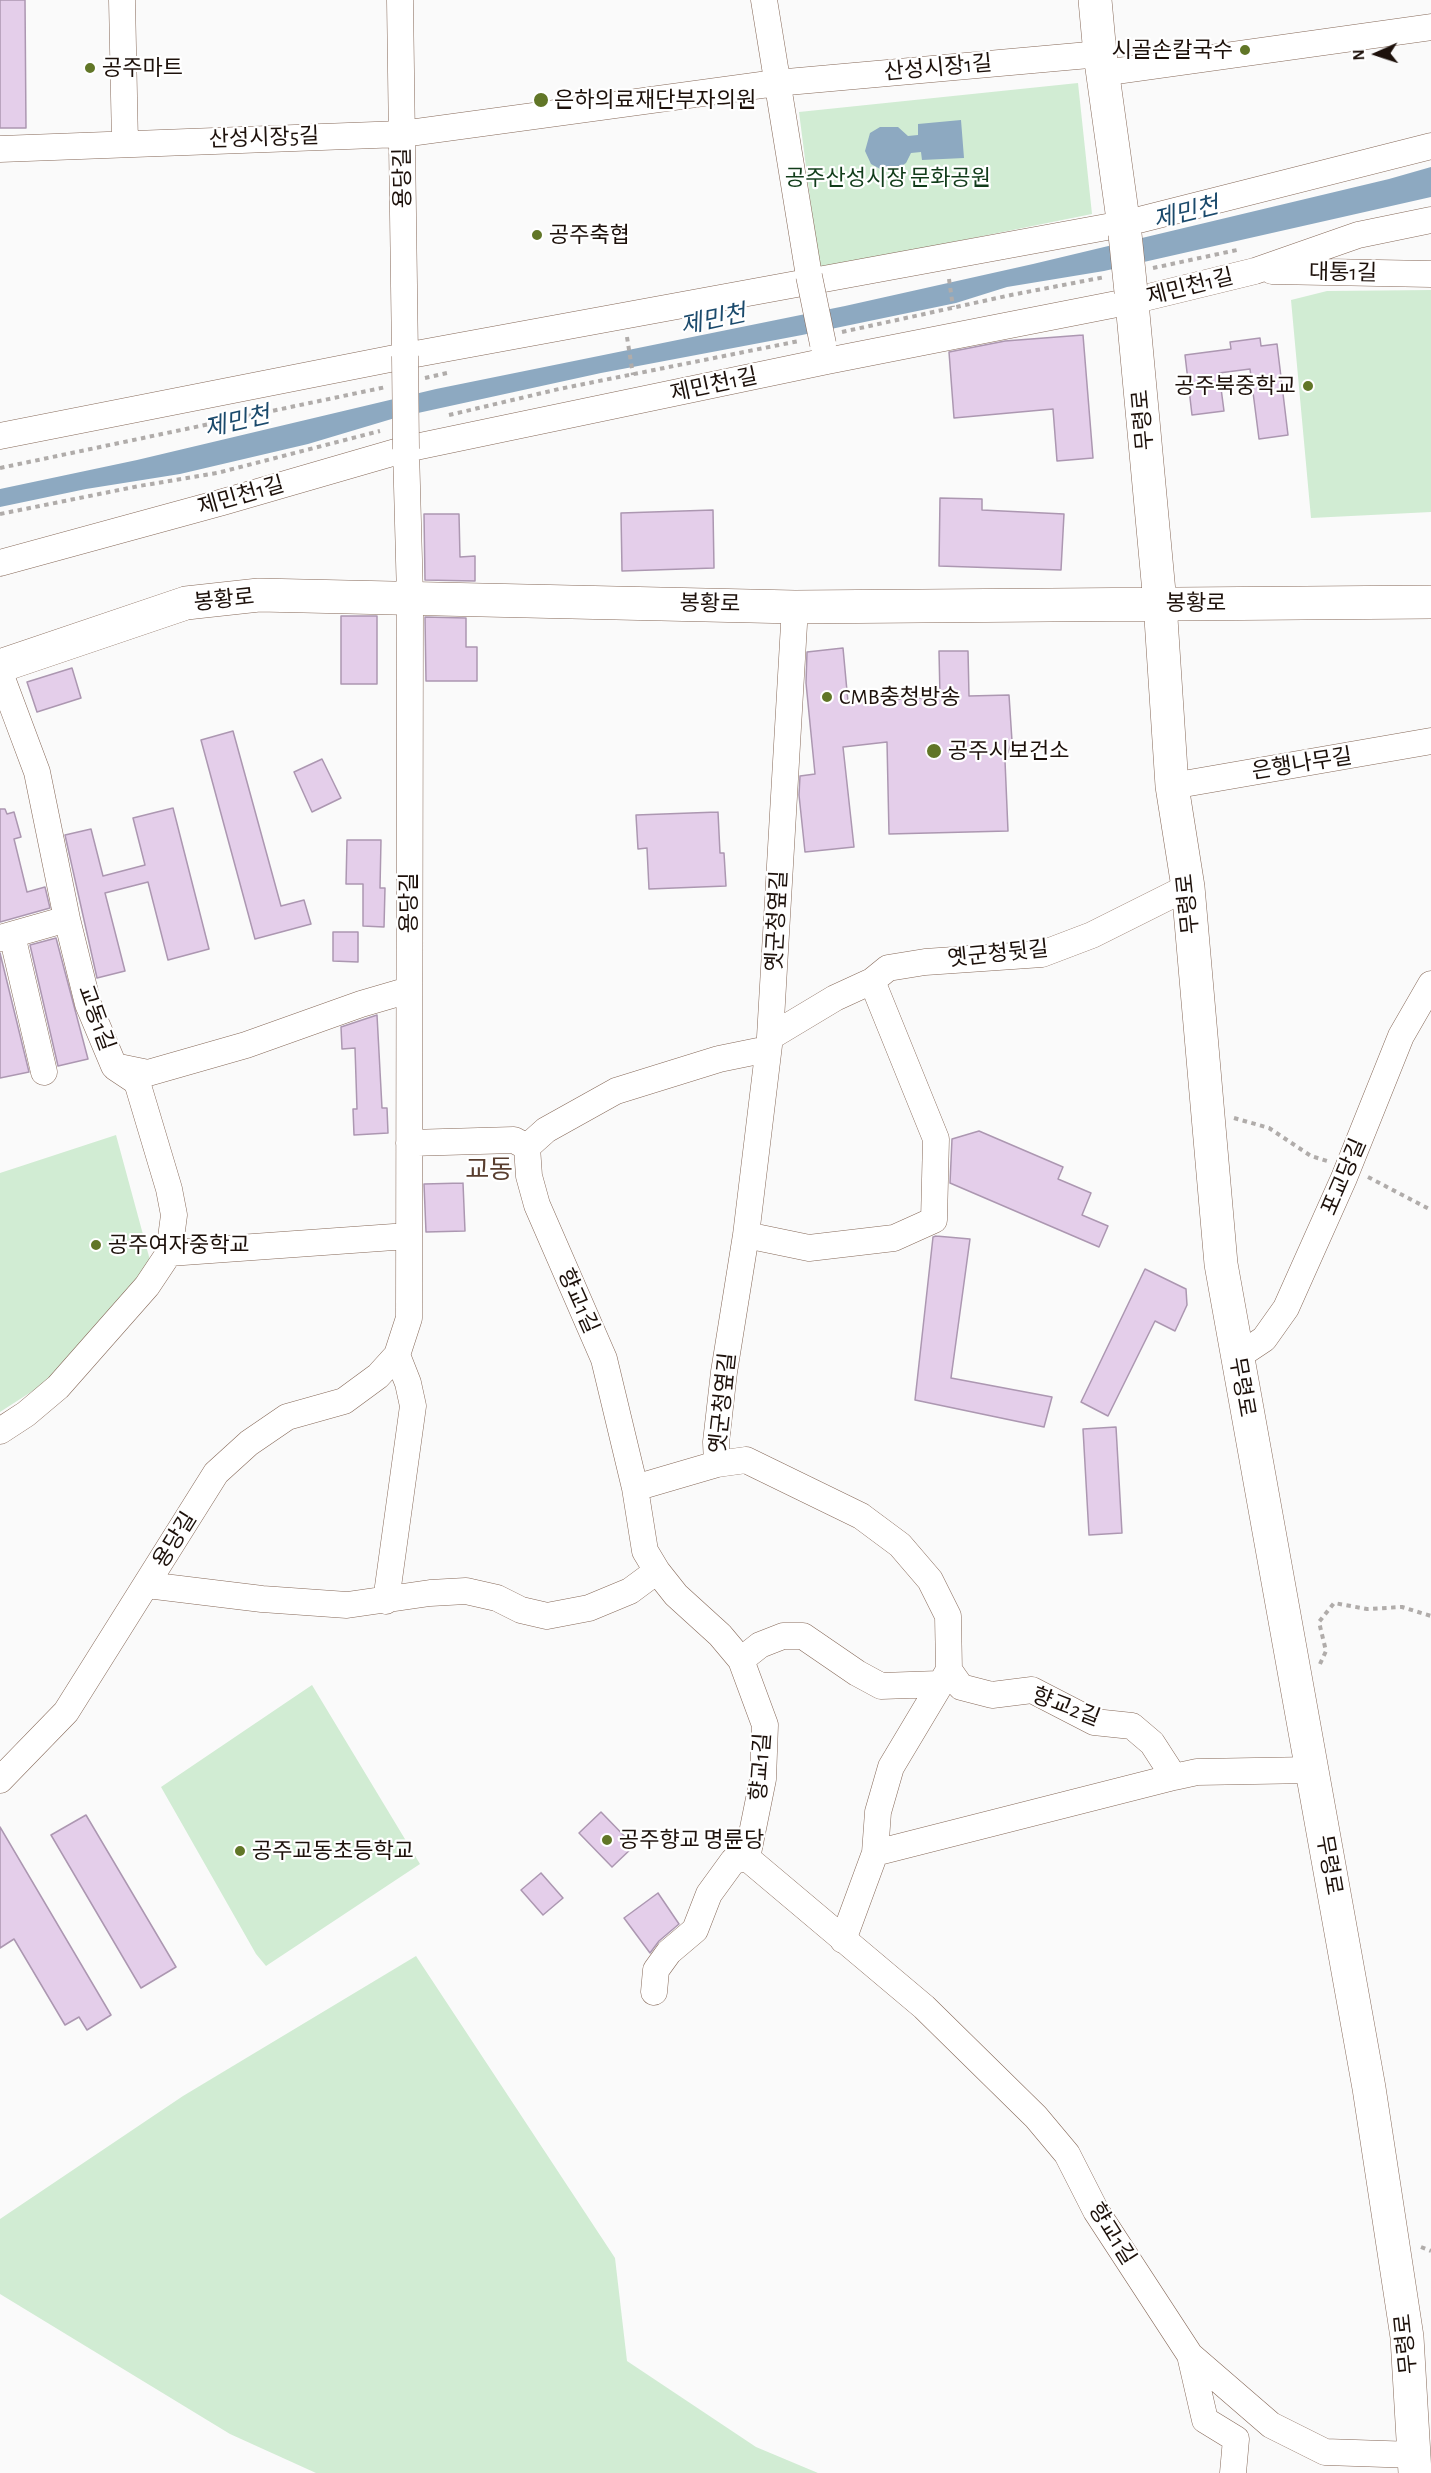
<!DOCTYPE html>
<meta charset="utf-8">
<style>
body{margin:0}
#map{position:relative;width:1431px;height:2473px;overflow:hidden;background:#fafafa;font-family:"Alegreya Sans",sans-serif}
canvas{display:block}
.north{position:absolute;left:1347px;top:24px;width:60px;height:60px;-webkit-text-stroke:4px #fff;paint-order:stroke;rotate:267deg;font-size:16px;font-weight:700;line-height:24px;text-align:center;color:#1d110b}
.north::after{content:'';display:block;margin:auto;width:21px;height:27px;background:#1d110b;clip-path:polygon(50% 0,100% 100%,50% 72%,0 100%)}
</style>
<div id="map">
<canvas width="1431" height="2473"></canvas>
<div class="north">N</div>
</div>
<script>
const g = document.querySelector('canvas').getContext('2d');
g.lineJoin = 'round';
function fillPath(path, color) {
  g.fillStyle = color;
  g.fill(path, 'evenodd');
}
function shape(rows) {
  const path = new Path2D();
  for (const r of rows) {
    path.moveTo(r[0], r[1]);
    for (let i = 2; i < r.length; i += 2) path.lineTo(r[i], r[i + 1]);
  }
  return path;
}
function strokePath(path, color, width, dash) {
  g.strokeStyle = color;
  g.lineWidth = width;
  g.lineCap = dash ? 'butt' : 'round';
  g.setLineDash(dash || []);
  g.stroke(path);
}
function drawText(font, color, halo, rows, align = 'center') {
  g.font = font + ' "Alegreya Sans","Noto Sans KR",sans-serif';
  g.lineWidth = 4.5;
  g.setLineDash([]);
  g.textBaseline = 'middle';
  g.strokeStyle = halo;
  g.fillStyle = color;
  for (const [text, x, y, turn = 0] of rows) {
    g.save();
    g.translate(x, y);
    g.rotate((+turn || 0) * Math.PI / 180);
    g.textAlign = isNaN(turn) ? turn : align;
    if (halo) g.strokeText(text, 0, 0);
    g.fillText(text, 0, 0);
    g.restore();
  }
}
const green = shape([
 [1078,83,1092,214,819,269,799,112],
 [1431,290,1431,512,1311,518,1291,300,1327,291],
 [116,1135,151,1264,45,1383,0,1412,0,1173],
 [312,1685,420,1864,266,1966,256,1954,161,1787],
 [416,1956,615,2258,627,2361,756,2447,818,2473,316,2473,230,2434,0,2294,0,2219,183,2096]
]);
const water = shape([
 [961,120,964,158,922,160,921,152,911,153,906,163,894,171,882,170,871,164,865,151,870,133,880,127,898,127,908,136,918,135,918,124],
 [1431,167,1431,197,1104,271,1007,287,956,303,802,335,601,373,395,418,308,444,180,474,86,489,0,507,0,489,137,460,436,389,845,306,1033,264,1389,179]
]);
const building = shape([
 [0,0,25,0,26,128,0,128,0,0],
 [1083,335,1093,458,1057,461,1053,409,954,418,949,352,1005,341,1083,335],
 [1260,338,1261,346,1277,344,1288,435,1259,439,1250,369,1219,373,1224,411,1192,415,1185,355,1231,349,1230,342,1260,338],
 [940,498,982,499,982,510,1064,514,1061,570,939,566,940,498],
 [713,510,714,568,622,571,621,513,713,510],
 [424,514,459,514,460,557,475,556,475,581,425,580,424,514],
 [341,616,377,616,377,684,341,684,341,616],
 [425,617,466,618,466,647,477,647,477,681,426,681,425,617],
 [843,648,848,702,940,697,939,651,968,651,969,696,1009,695,1012,741,1005,761,1008,831,889,834,887,742,843,747,854,847,805,852,799,795,800,776,815,774,806,683,807,652,843,648],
 [72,668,81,698,37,712,27,682,72,668],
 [233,731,281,906,304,900,311,924,255,939,201,740,233,731],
 [322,759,341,798,312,812,294,772,322,759],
 [173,808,209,949,168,960,148,882,105,893,125,971,97,978,65,835,91,829,103,876,145,865,133,818,173,808],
 [0,809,5,809,7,814,14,812,21,837,14,839,27,892,45,887,50,908,0,922,0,809],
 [718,812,720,853,724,853,726,886,649,889,647,848,638,849,636,815,718,812],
 [347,840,381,840,380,888,385,888,384,927,363,926,363,884,346,884,347,840],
 [333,932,358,932,358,962,333,961,333,932],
 [56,938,88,1059,58,1066,30,945,56,938],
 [0,953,29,1072,0,1078,0,953],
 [377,1015,382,1108,387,1108,388,1133,354,1135,353,1109,357,1109,355,1048,342,1049,341,1027,377,1015],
 [979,1131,1063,1167,1058,1179,1091,1193,1082,1215,1108,1226,1099,1247,950,1183,952,1139,979,1131],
 [463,1183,465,1231,426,1232,424,1184,463,1183],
 [936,1236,970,1239,951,1378,1052,1397,1044,1427,915,1400,933,1237,936,1236],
 [1145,1269,1186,1289,1187,1305,1175,1331,1155,1321,1108,1416,1081,1402,1145,1269],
 [1116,1427,1122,1533,1089,1535,1083,1429,1116,1427],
 [601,1812,634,1846,612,1867,579,1833,601,1812],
 [86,1815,176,1967,141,1988,51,1835,86,1815],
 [0,1827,111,2015,87,2030,79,2017,65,2025,14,1939,0,1948,0,1827],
 [541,1873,563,1898,543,1915,521,1890,541,1873],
 [658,1893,679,1924,659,1941,650,1953,624,1918,658,1893]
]);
const path = shape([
 [1153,268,1237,250],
 [949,279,953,307],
 [842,332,1011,295,1105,277],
 [627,337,633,375],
 [425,378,447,373],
 [449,415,559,389,799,341],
 [0,468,386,387],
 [0,514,139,486,217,473,380,431],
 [1234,1118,1269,1128,1311,1156,1327,1161],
 [1368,1177,1431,1210],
 [1320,1664,1326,1651,1319,1622,1334,1603,1367,1609,1402,1607,1431,1616],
 [1421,2247,1431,2251]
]);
const minor = shape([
 [122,0,125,143],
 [400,0,405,356],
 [764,0,809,276],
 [1103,73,1431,27],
 [0,149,402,134,776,83,1100,54],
 [1272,271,1431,274],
 [0,436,405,356,1123,224,1431,146],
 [0,563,223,502,406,449,827,361,1132,301,1255,271,1358,235,1431,220],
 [0,673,37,772,67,919,88,1004,114,1066,148,1073,246,1045,361,1004,409,990],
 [1172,786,1431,741],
 [12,935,44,1072],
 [0,938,67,919],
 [770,1037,835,998,872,981,888,968,925,962,1042,954,1092,935,1188,887],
 [409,1143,514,1140,527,1147],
 [527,1147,529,1176,537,1205,604,1359,635,1488,645,1551,657,1571,676,1595,720,1635,741,1660,765,1725,763,1779,747,1858,924,2007,1036,2117,1067,2154,1096,2211,1190,2355,1271,2425,1325,2452,1415,2455],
 [527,1147,546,1130,616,1091,719,1059,768,1049],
 [746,1235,809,1248,894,1238,934,1220,936,1139,872,981],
 [169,1253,408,1236],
 [1237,1357,1264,1339,1286,1308,1344,1178,1401,1036,1431,984],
 [0,1431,26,1414,58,1387,147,1286,169,1253,174,1215,169,1189,137,1082,116,1068],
 [717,1464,716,1442,724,1372,746,1235,770,1037,795,607],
 [635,1488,717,1464,746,1460,861,1516,900,1545,930,1580,948,1616,949,1670,961,1687,992,1695,1032,1690,1094,1722,1132,1726,1152,1743,1174,1777],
 [147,1585,262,1599,347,1605,430,1593,466,1591,497,1598,521,1610,547,1616,589,1608,630,1591,657,1571],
 [386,1601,413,1406,408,1383,397,1355],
 [741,1660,760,1645,783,1636,803,1636,857,1673,881,1686,939,1684],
 [0,1780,66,1712,216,1473,249,1443,287,1417,344,1401,378,1376,397,1355,409,1318,410,597,406,449],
 [875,1853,1174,1777,1197,1772,1312,1770],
 [843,1940,875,1853,878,1812,891,1767,949,1670],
 [654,1992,656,1970,669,1952,695,1930,709,1894,733,1861,747,1858],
 [1190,2355,1205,2420,1236,2439,1233,2473]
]);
const major = shape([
 [1095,0,1100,54,1125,234],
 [1131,292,1160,603,1172,786,1188,887,1221,1264,1369,2088,1407,2337,1415,2473],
 [0,666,186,603,259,595,795,607,1431,602]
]);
const minorBridge = shape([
 [809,276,823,344],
 [405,356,406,449]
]);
const majorBridge = shape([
 [1125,234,1131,292]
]);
const markers = [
 [1245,50,6,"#617627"],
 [90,68,6,"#617627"],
 [541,100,8,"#617627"],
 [537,235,6,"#617627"],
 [1308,386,6,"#617627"],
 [827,697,6,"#617627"],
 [934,751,8,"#617627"],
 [96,1245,6,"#617627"],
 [607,1840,6,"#617627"],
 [240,1851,6,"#617627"]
];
const poiNames = [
 ["시골손칼국수",1233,50,"right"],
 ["공주마트",102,68],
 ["은하의료재단부자의원",554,100],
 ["공주축협",549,235],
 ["공주북중학교",1296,386,"right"],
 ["CMB충청방송",839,697],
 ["공주시보건소",948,751],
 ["공주여자중학교",108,1245],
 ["공주향교 명륜당",619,1840],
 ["공주교동초등학교",252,1851]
];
const streetNames = [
 ["산성시장1길",938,68,-5],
 ["산성시장5길",264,138,-2],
 ["용당길",403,178,-91],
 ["대통1길",1343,273,1],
 ["제민천1길",1190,287,-14],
 ["제민천1길",714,385,-12],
 ["무령로",1143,420,-95],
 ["제민천1길",241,496,-16],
 ["봉황로",224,600,-6],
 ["봉황로",1196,603],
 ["봉황로",710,604,1],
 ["은행나무길",1302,764,-9],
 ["용당길",409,903,-90],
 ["무령로",1188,904,-96],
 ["옛군청옆길",777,921,-87],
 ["옛군청뒷길",998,954,-6],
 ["교동1길",96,1018,70],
 ["포교당길",1344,1177,-67],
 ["향교1길",578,1301,66],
 ["무령로",1242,1387,80],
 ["옛군청옆길",723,1403,-84],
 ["용당길",175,1540,-58],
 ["향교2길",1066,1707,21],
 ["향교1길",761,1767,-86],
 ["무령로",1329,1865,80],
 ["향교1길",1112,2234,58],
 ["무령로",1406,2344,-96]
];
const parkNames = [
 ["공주산성시장 문화공원",888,178]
];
const waterNames = [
 ["제민천",1186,213,-14],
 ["제민천",713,320,-12],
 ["제민천",237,422,-13]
];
const quarterNames = [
 ["교동",489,1170]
];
fillPath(green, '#d1ecd3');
fillPath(water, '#8da9c1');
fillPath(building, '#e4ceea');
strokePath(building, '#ac97b1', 1.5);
strokePath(minor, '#866959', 27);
strokePath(major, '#866959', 34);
strokePath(path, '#b0acaa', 4, [4.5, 4.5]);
strokePath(minor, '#fff', 26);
strokePath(major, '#fff', 33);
strokePath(minorBridge, '#866959', 27, []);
strokePath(majorBridge, '#866959', 34, []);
strokePath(minorBridge, '#fff', 26);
strokePath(majorBridge, '#fff', 33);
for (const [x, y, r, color] of markers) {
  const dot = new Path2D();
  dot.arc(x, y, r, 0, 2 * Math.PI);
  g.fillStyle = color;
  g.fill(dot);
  strokePath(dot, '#fff', 2);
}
drawText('22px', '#1d110b', '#fff', poiNames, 'left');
drawText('22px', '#1d110b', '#fff', streetNames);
drawText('22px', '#113c1a', '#fff', parkNames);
drawText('italic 24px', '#1b4a6c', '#fff', waterNames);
drawText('26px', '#583d2e', '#fff', quarterNames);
</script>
